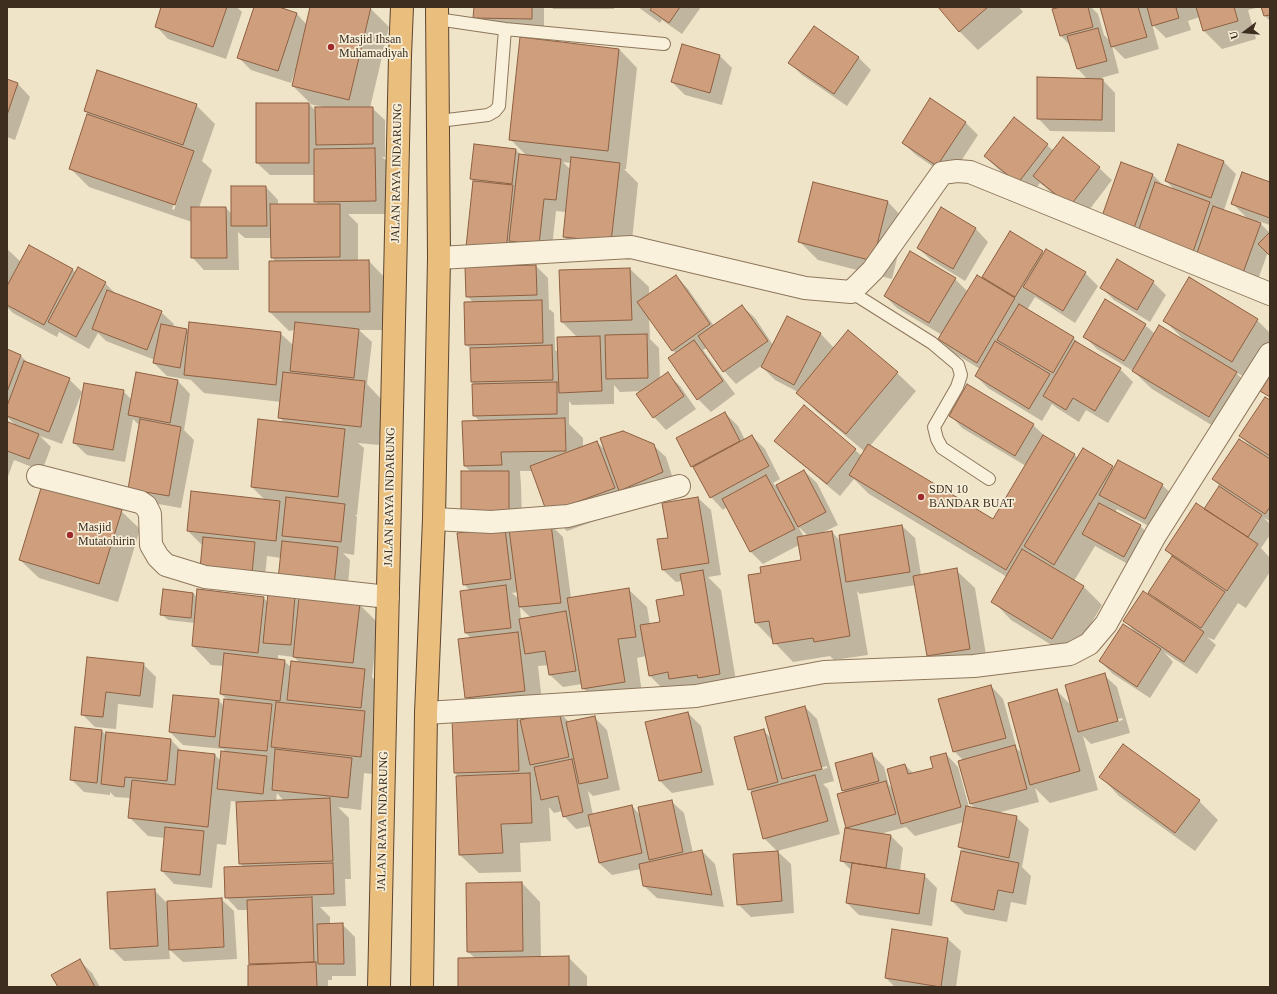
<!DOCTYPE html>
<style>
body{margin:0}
#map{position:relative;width:1277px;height:994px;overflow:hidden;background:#f0e4c8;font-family:Georgia,serif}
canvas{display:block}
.frame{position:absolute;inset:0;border:8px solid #3d2e20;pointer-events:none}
.north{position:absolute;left:1225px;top:12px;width:40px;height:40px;-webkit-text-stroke:3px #f7eed8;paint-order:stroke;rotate:254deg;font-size:11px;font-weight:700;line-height:16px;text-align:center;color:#3d2e20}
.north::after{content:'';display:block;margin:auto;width:14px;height:18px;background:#3d2e20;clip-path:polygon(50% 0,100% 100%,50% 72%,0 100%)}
</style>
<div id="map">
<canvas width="1277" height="994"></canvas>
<div class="frame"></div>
<div class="north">U</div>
</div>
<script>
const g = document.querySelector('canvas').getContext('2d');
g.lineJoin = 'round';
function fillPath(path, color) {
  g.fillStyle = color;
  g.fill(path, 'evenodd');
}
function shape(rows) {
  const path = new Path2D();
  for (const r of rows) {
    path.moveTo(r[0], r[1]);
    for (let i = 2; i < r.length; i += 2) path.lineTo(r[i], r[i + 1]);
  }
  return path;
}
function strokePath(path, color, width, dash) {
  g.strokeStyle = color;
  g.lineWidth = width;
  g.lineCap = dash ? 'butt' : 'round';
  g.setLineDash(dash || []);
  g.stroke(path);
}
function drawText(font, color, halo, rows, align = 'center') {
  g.font = font + ' Georgia,serif';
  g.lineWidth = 3.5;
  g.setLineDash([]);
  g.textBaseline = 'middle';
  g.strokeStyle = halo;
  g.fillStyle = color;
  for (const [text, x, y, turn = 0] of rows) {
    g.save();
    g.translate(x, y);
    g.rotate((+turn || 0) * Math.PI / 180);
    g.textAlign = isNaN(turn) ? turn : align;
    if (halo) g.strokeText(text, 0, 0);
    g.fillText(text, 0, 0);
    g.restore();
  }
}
const shadow = shape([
 [162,7,237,7,242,12,226,59,168,39,156,26],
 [255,7,276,7,297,14,307,25,311,7,369,7,389,27,370,108,372,108,385,120,385,157,382,157,388,162,388,214,348,214,358,224,358,261,369,261,387,280,388,330,359,330,372,342,367,384,383,401,379,445,358,443,364,448,357,515,355,515,357,517,354,555,343,553,350,560,347,598,281,558,267,556,264,586,203,546,188,531,265,500,252,487,285,423,279,417,281,402,204,393,191,380,167,376,154,363,155,360,106,341,98,333,89,349,59,332,57,337,13,313,7,307,7,249,21,262,29,247,73,270,76,273,105,283,117,295,161,312,174,324,173,327,186,329,189,332,280,333,293,345,295,330,289,331,270,312,276,262,272,257,272,238,245,238,238,232,239,270,204,270,192,257,192,222,89,187,70,168,88,114,85,110,196,105,215,124,202,161,212,170,199,208,226,208,232,214,266,187,278,200,278,205,319,205,315,201,315,175,270,175,257,163,309,104,316,111,324,107,309,104,311,104,293,86,296,72,295,71,291,83,251,70,238,57],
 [189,161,191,161,174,210,172,209],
 [475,7,544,7,544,31,487,30,474,18],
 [552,7,614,7,614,9,553,9],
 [638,7,701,7,682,34,662,20,660,23],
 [939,7,1019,7,1023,12,978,50,959,31],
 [1065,7,1091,7,1098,14,1104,35,1111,42,1101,7,1260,7,1248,10,1256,39,1222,49,1203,30,1200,17,1188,21,1191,30,1166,38,1152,24,1159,49,1125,59,1112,46,1119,73,1101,78,1115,93,1115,132,1050,131,1038,118,1088,80,1078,69,1071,46,1061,36],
 [1262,7,1270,7,1270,21,1265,16],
 [619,49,637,68,626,169,624,169,638,183,630,260,582,255,564,236,566,212,556,211,551,257,480,259,474,181,471,178,516,150,521,155,526,155,510,139],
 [563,162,571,163,571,170],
 [720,56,732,68,722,105,685,95,672,82],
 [858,57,871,70,847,106,802,75,790,63],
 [7,80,18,84,30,97,15,140,7,137],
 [1014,118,1054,151,1099,168,1112,180,1083,218,1040,183,1031,195,998,169,985,156],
 [965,122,978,135,950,178,916,155,903,143],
 [1224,162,1236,174,1224,210,1248,219,1232,203,1270,183,1270,225,1258,221,1270,233,1270,254,1268,252,1256,285,1114,231,1121,163,1153,175,1165,187,1176,191,1166,181],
 [888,202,906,221,892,279,818,260,799,241],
 [941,208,976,229,988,242,965,281,931,260,918,248],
 [1010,232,1044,254,1085,273,1098,286,1075,323,1035,297,1027,310,1073,338,1080,344,1120,369,1133,382,1108,423,1086,410,1079,422,1057,408,1052,404,1042,421,988,388,976,376,980,369,952,352,939,339,942,335,897,308,885,296,955,279,968,292,982,279],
 [1118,260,1153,282,1166,295,1150,322,1114,300,1101,287],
 [536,266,548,278,549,309,554,313,555,350,559,353,578,338,562,322,560,271,630,269,649,287,649,295,676,276,688,289,714,326,742,306,755,318,773,345,788,317,821,334,834,348,897,373,916,391,870,446,994,521,1026,466,962,428,950,415,1033,425,1047,438,1074,455,1078,458,1112,467,1114,469,1162,485,1175,497,1158,531,1117,509,1115,512,1140,526,1153,538,1137,569,1095,546,1074,581,1083,586,1102,605,1071,657,1011,620,993,601,1007,577,869,494,854,479,840,496,788,453,776,441,804,406,862,456,864,451,816,411,798,392,775,380,761,366,736,384,724,371,707,348,703,350,735,394,711,412,698,399,676,354,649,317,650,339,659,348,660,379,667,373,680,386,696,409,666,430,654,417,642,391,620,392,614,385,614,404,572,405,569,401,569,424,583,438,583,447,597,442,605,450,653,445,666,457,675,485,633,507,567,531,548,513,533,471,520,471,521,485,522,526,464,465,480,422,474,415,475,385,472,382,472,350,466,345,473,302,467,296],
 [1105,301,1145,325,1155,334,1184,340,1165,321,1257,320,1270,333,1270,349,1251,380,1235,372,1255,391,1228,435,1152,389,1133,371,1097,349,1084,336],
 [7,350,21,356,28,363,69,379,82,392,62,444,40,436,51,447,42,471,14,460,7,479,7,428,16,426,7,417],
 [178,381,190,394,184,430,194,440,181,508,141,501,140,426,133,419,125,462,87,455,74,443,123,391,132,400],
 [1270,401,1270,521,1264,518,1270,524,1270,535,1261,548,1270,558,1270,572,1246,608,1238,603,1214,640,1207,637,1216,645,1197,674,1164,652,1173,662,1150,698,1113,674,1100,661,1135,632,1125,621,1158,602,1150,593,1173,557,1166,550,1223,489,1213,479,1252,448,1240,436],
 [725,413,738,426,745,440,752,436,765,449,780,479,773,483,776,486,804,471,817,483,838,525,822,533,832,532,841,542,840,536,902,526,915,538,921,575,956,570,975,588,988,667,946,674,928,655,916,585,860,594,857,591,868,655,834,660,830,656,793,662,756,623,762,574,802,561,799,545,763,564,751,552,727,507,723,510,711,497,696,470,692,466],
 [799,528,800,528,808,536,804,537],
 [698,498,711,510,721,575,708,577,721,590,738,693,668,694,649,675,646,656,637,658,643,700,602,707,583,688,582,684,563,687,550,675,549,665,538,666,543,710,516,716,521,721,559,712,569,722,594,717,607,730,620,790,593,796,588,791,593,815,632,806,640,815,671,801,684,813,693,853,702,851,715,864,724,907,657,898,644,886,641,869,612,875,599,863,591,826,576,829,564,816,562,811,554,813,549,807,551,841,520,843,521,872,479,873,460,855,459,777,455,773,453,719,485,717,466,698,459,639,471,638,466,633,461,592,470,591,464,584,505,529,511,535,551,525,563,537,571,598,628,589,647,607,650,625,661,623,685,596,683,581,676,582,663,570,669,538,663,503],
 [518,592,519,599,512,593],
 [520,607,531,618,521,620],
 [121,511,140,529,118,602,39,578,20,560],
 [164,590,193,593,198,598,263,598,268,602,295,597,300,602,359,604,378,623,372,677,377,682,373,721,384,731,379,775,364,773,361,810,338,807,349,818,351,879,345,879,346,906,320,907,330,917,330,925,342,924,355,937,356,976,332,976,332,980,328,980,328,987,249,987,253,966,250,963,248,910,238,910,226,897,243,867,240,863,237,802,231,801,226,845,217,844,212,888,174,884,162,871,165,838,148,836,130,818,131,798,115,797,110,792,110,795,84,792,71,779,102,731,107,736,171,740,183,752,215,755,221,761,226,752,223,749,183,745,170,732,218,700,225,707,228,700,221,694,224,666,211,665,193,646,195,623,168,620,161,614],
 [278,655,294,657,300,663,292,668,284,661,278,660],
 [277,793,284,801,276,801],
 [88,658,143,664,156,677,153,708,118,704,116,729,95,727,82,714],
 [1104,675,1117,687,1130,733,1091,744,1083,736,1098,790,1050,803,1035,788,1039,802,997,813,1016,817,1029,829,1022,867,1031,876,1026,905,1011,902,1007,922,965,914,952,901,965,853,959,847,964,822,915,836,906,827,880,834,891,836,903,848,900,871,924,875,937,888,932,926,859,915,847,903,852,871,842,861,849,830,847,827,845,793,843,790,872,754,884,767,889,785,893,789,905,765,914,774,934,768,946,754,958,767,969,807,975,808,971,804,959,761,963,760,954,751,991,686,1003,699,1017,749,1023,754,1057,691,1071,705],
 [1122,718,1123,720,1085,730,1085,728],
 [805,707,817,719,834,781,823,784,828,789,840,834,777,851,791,864,794,913,751,917,738,904,778,852,764,838,753,793,749,789,763,730,773,740],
 [827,766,827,768,790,778,790,776],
 [688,713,701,726,714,785,672,793,660,781],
 [1101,777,1199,801,1218,820,1195,851,1119,796],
 [522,883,540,902,541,958,568,957,587,976,587,987,459,987,475,958,468,952],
 [154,890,168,904,221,899,234,911,237,959,183,962,169,949,170,959,124,961,111,948],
 [893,930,948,939,961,951,956,987,895,987,886,978],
 [79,960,92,973,100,987,59,987]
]);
const building = shape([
 [161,7,227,7,213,47,155,27,161,7],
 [254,7,279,7,297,13,278,71,237,58,254,7],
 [310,7,371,7,349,100,292,86,310,7],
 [474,7,532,7,532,19,473,18,474,7],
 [652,7,680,7,669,23,650,10,652,7],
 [938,7,988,7,959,32,938,7],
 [1061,7,1088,7,1093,27,1060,36,1052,9,1061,7],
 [1100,7,1138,7,1147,37,1111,47,1100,7],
 [1147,7,1180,7,1176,8,1179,18,1152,26,1147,7],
 [1196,7,1234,7,1238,21,1203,31,1196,7],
 [1261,7,1270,7,1270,15,1264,16,1261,7],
 [814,26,859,57,834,94,788,63,814,26],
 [1098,28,1107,61,1077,69,1067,36,1098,28],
 [520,37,619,49,608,151,509,140,520,37],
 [682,44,720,55,710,93,671,82,682,44],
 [97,70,197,104,183,145,84,111,97,70],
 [1037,77,1103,79,1102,120,1037,119,1037,77],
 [7,79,18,83,7,115,7,79],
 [930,98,966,122,937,166,902,143,930,98],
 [256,103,309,103,309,163,256,163,256,103],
 [315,107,373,107,373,144,316,145,315,107],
 [87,114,194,151,175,205,69,169,87,114],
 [1014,117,1048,144,1018,183,984,156,1014,117],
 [1063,137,1100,167,1070,206,1033,176,1063,137],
 [474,144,516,149,512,184,470,179,474,144],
 [1178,144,1224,161,1211,198,1165,181,1178,144],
 [375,148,376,201,314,202,314,149,375,148],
 [519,154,561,159,556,200,544,199,539,245,509,241,519,154],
 [571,157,620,163,611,242,563,237,571,157],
 [1121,162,1153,174,1133,231,1101,219,1121,162],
 [1242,172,1270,182,1270,218,1231,204,1242,172],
 [473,181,513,185,506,251,466,247,473,181],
 [813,182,888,201,873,261,798,242,813,182],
 [1155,182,1210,202,1193,252,1138,232,1155,182],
 [231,186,266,186,267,226,231,226,231,186],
 [270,204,340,204,340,257,271,258,270,204],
 [1213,206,1261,223,1243,273,1196,256,1213,206],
 [191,207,226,207,227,258,191,258,191,207],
 [941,207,976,228,953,269,917,248,941,207],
 [1010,231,1043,251,1015,297,982,277,1010,231],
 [1270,232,1270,256,1258,244,1270,232],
 [29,245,73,269,44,325,7,305,7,286,29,245],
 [1046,249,1086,272,1063,311,1023,287,1046,249],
 [910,251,956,278,929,323,884,296,910,251],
 [1117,259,1154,281,1137,310,1100,288,1117,259],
 [369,260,370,312,269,312,269,261,369,260],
 [536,265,537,295,466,297,465,267,536,265],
 [78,267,106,282,76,337,48,322,78,267],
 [630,268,632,320,561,322,559,270,630,268],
 [676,275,710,324,672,351,637,302,676,275],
 [977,275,1015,298,977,363,938,339,977,275],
 [1189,277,1258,319,1232,362,1163,321,1189,277],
 [107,290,162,311,147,350,92,329,107,290],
 [1105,299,1146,324,1124,361,1083,337,1105,299],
 [542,300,543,343,465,345,464,302,542,300],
 [1019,304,1074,337,1053,373,997,340,1019,304],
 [742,305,768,341,723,372,698,336,742,305],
 [787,316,821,333,794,385,761,367,787,316],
 [189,322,281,332,276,385,184,375,189,322],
 [295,322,359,329,354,378,290,371,295,322],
 [161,324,187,329,180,368,153,363,161,324],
 [1159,325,1237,372,1209,417,1132,371,1159,325],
 [848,330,898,372,846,434,796,393,848,330],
 [647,334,648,378,606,379,605,335,647,334],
 [600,336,602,391,559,393,557,337,600,336],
 [694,340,723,381,697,400,668,358,694,340],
 [995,341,1050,374,1029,409,975,376,995,341],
 [1075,341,1121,368,1095,411,1073,398,1066,410,1043,396,1075,341],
 [552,345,553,380,471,382,470,348,552,345],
 [7,349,21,355,7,392,7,349],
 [24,361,70,378,49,432,7,416,7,406,24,361],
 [136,372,178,380,170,423,128,415,136,372],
 [283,372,365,381,361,427,278,418,283,372],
 [668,372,684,396,653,418,636,394,668,372],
 [1270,376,1270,397,1260,391,1270,376],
 [557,382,557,414,473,416,472,384,557,382],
 [84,383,124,390,113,450,73,443,84,383],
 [967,384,1034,424,1015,456,949,416,967,384],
 [1265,397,1270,400,1270,456,1239,436,1265,397],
 [804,405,856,449,827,484,774,441,804,405],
 [725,412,740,441,691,467,676,438,725,412],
 [565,418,566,451,501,452,502,465,464,466,462,421,565,418],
 [140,419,181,427,169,496,128,489,140,419],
 [258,419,345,429,338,497,251,487,258,419],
 [8,422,39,434,29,459,7,451,7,425,8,422],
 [623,431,654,444,663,472,619,491,600,438,623,431],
 [752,435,769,466,710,498,693,467,752,435],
 [1043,435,1075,454,1006,570,849,475,868,444,993,519,1043,435],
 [1239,439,1270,459,1270,507,1265,514,1212,479,1239,439],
 [597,441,615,488,547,513,530,466,597,441],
 [1083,448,1113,466,1054,565,1024,546,1083,448],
 [1118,460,1163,484,1145,519,1099,495,1118,460],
 [804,470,826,512,798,527,776,485,804,470],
 [461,471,509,471,509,514,461,514,461,471],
 [766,475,795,529,750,552,722,499,766,475],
 [42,485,122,510,99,584,19,560,42,485],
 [1219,486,1262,515,1248,537,1204,509,1219,486],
 [191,491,280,501,276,541,187,531,191,491],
 [286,497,345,504,341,542,282,536,286,497],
 [698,497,709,563,662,570,657,539,668,538,662,503,698,497],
 [1099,503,1141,525,1124,557,1082,534,1099,503],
 [1196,503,1258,544,1227,591,1165,550,1196,503],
 [551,524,561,603,519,607,509,529,551,524],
 [902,525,910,572,846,582,839,535,902,525],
 [505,528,511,579,463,585,457,533,505,528],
 [832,531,850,636,814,642,813,638,773,644,769,621,755,623,748,575,761,573,760,567,801,560,797,537,832,531],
 [203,537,255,542,252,574,200,568,203,537],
 [282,541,338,547,334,586,278,580,282,541],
 [1022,549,1084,586,1052,639,991,602,1022,549],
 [1172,556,1225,592,1201,628,1148,593,1172,556],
 [957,568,970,649,927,656,913,576,957,568],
 [703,570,720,674,698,678,697,675,669,679,668,672,649,676,640,625,660,622,656,600,684,595,680,574,703,570],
 [506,585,511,628,465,633,460,591,506,585],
 [629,588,636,637,618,639,625,682,582,689,567,598,629,588],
 [163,589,193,593,191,618,160,615,163,589],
 [197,589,264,597,258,653,192,646,197,589],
 [1143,591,1204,632,1184,662,1123,621,1143,591],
 [268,593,295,596,291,645,263,643,268,593],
 [299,597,360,603,353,663,293,657,299,597],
 [566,611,576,671,549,675,545,651,525,654,519,619,566,611],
 [1123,624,1161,649,1137,687,1099,661,1123,624],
 [518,632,525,691,465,698,458,639,518,632],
 [224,653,285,660,280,701,220,694,224,653],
 [87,657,144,663,140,696,106,692,103,717,81,715,87,657],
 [291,661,365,669,361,708,287,700,291,661],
 [1105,673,1118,721,1078,732,1065,685,1105,673],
 [991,685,1006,738,953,752,938,699,991,685],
 [1057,689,1080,771,1030,785,1008,703,1057,689],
 [173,695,219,699,215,737,169,732,173,695],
 [224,699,272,704,267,751,219,747,224,699],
 [276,702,365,711,361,757,271,747,276,702],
 [805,706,822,769,782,779,765,717,805,706],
 [559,711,569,757,530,765,520,720,559,711],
 [688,712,702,772,659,781,645,722,688,712],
 [517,715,519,771,454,773,452,718,517,715],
 [595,716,608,778,579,784,566,722,595,716],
 [75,727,102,730,97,783,70,780,75,727],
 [764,729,778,782,748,790,734,737,764,729],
 [106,732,171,739,167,781,125,777,124,787,101,784,106,732],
 [1123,744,1200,800,1175,833,1099,777,1123,744],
 [1015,745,1027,789,970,804,958,761,1015,745],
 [275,749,352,758,348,798,272,790,275,749],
 [178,750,215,754,208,827,128,818,132,780,175,785,178,750],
 [221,751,267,756,263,794,217,789,221,751],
 [872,753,879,781,842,791,835,763,872,753],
 [946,753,961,807,901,824,887,769,905,764,908,774,933,768,930,757,946,753],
 [572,759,583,812,563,817,558,796,541,800,534,767,572,759],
 [530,773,532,823,501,824,503,853,459,855,456,776,530,773],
 [815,775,828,821,763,839,751,792,815,775],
 [886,781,896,814,846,828,837,794,886,781],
 [330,798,333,861,239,864,236,802,330,798],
 [672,800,683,852,649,860,638,807,672,800],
 [632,805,642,853,599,863,588,815,632,805],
 [966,806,1017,816,1009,858,958,847,966,806],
 [165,827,204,831,200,875,161,871,165,827],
 [845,828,891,835,886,868,840,861,845,828],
 [702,850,712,895,643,886,639,864,702,850],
 [778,851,782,901,737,905,733,854,778,851],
 [961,851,1019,863,1013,893,998,890,994,910,951,901,961,851],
 [333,863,334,894,225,898,224,867,333,863],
 [852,863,925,874,919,914,846,903,852,863],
 [522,882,523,951,467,952,466,883,522,882],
 [155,889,158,946,110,949,107,892,155,889],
 [312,897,314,962,249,964,247,900,312,897],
 [222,898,224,947,169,950,167,901,222,898],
 [343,923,344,964,318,964,317,924,343,923],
 [892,929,948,938,941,987,885,978,892,929],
 [569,956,569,987,458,987,458,958,569,956],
 [80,959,95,987,58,987,51,975,80,959],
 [316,962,317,987,248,987,248,965,316,962]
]);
const service = shape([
 [437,19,505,29,664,44],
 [439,121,488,115,495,111,499,106,505,29],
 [851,292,932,343,958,365,961,375,957,387,934,427,937,439,942,448,989,479]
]);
const minor = shape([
 [439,258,631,247,805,288,851,292,873,270,942,173,957,171,970,172,1270,294],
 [38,476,140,502,146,506,150,514,151,545,158,557,166,565,205,577,388,597],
 [434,519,491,522,568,516,679,486],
 [426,713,696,696,824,672,974,666,1070,654,1089,644,1106,624,1156,534,1270,354]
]);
const trunk = shape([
 [379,987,400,56,402,7],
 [422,987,426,713,434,519,439,258,437,7]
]);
const markers = [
 [331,47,4,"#9e2a2b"],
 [921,497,4,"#9e2a2b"],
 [70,535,4,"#9e2a2b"]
];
const poiNames = [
 ["Masjid Ihsan",339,40],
 ["Muhamadiyah",339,54],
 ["SDN 10",929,490],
 ["BANDAR BUAT",929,504],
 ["Masjid",78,528],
 ["Mutatohirin",78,542]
];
const streetNames = [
 ["JALAN RAYA INDARUNG",397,173,-89],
 ["JALAN RAYA INDARUNG",390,497,-89],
 ["JALAN RAYA INDARUNG",383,821,-89]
];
fillPath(shadow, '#0003');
fillPath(building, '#cf9f7d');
strokePath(building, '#8d5f41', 1);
strokePath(service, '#8d765c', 14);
strokePath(minor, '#8d765c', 24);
strokePath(trunk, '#5b4430', 24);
strokePath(service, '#faf1dc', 12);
strokePath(minor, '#faf1dc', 22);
strokePath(trunk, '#eabe7c', 22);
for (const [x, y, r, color] of markers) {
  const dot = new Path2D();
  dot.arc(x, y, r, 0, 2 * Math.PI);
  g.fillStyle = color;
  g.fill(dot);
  strokePath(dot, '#f7eed8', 1.5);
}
drawText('12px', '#3d2e20', '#f7eed8', poiNames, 'left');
drawText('12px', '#3d2e20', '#f7eed8', streetNames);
</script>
